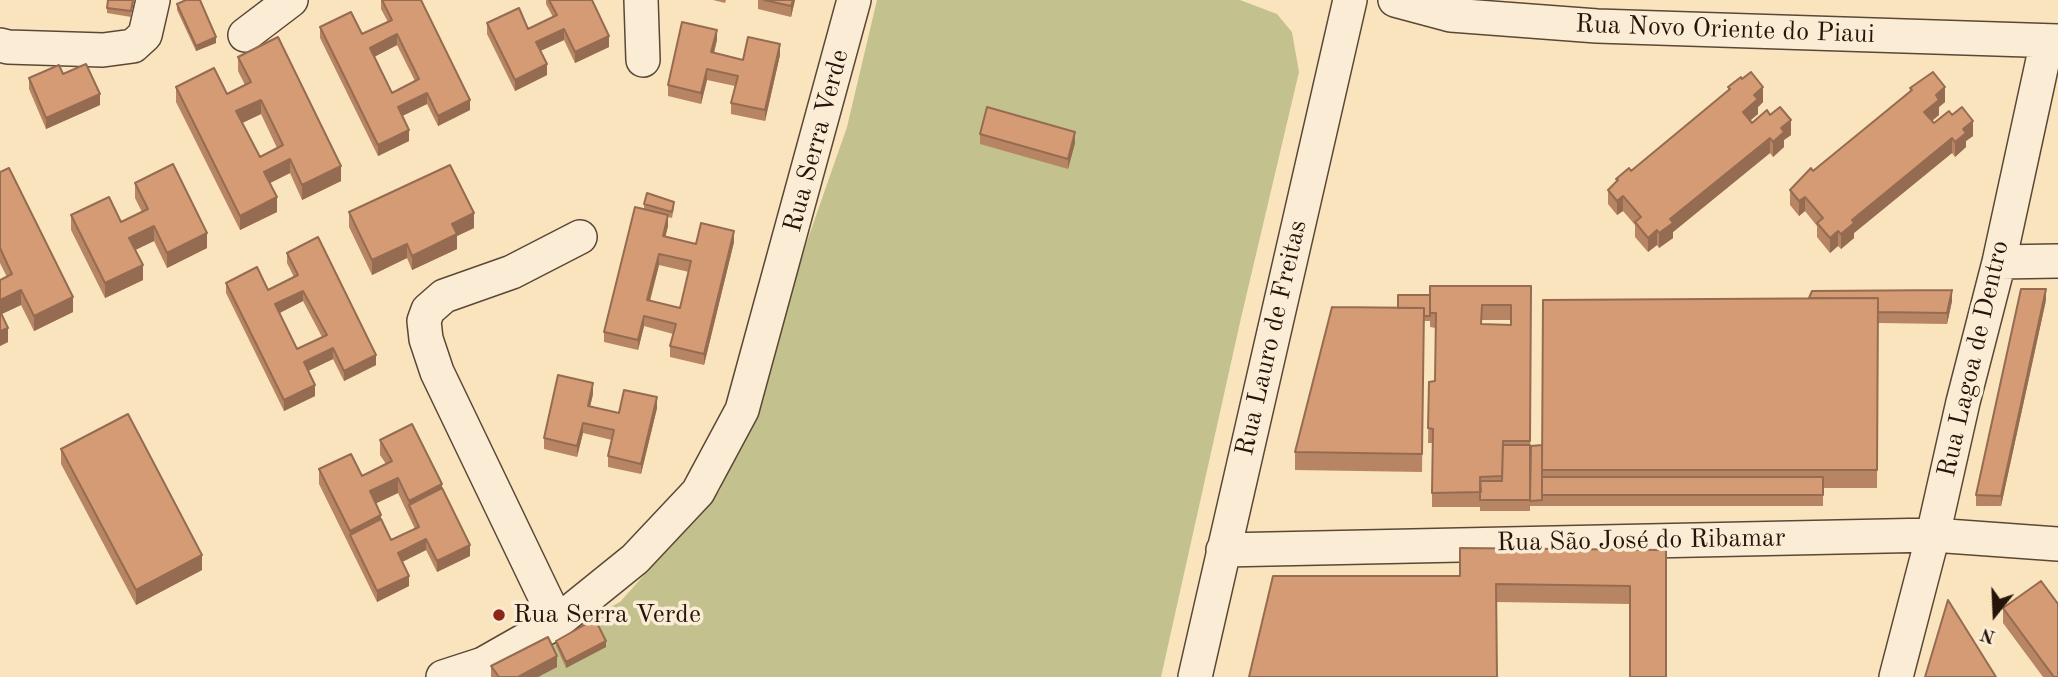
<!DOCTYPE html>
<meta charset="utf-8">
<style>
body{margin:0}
#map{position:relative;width:2058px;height:677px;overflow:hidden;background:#f9e4be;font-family:"Old Standard TT",serif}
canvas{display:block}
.north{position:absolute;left:1960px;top:579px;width:70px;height:70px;-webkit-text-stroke:5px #fbedd5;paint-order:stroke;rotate:198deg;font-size:19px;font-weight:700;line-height:28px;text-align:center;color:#261309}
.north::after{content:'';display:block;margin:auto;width:24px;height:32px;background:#261309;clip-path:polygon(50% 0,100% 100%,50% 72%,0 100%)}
</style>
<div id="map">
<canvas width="2058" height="677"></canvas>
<div class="north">N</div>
</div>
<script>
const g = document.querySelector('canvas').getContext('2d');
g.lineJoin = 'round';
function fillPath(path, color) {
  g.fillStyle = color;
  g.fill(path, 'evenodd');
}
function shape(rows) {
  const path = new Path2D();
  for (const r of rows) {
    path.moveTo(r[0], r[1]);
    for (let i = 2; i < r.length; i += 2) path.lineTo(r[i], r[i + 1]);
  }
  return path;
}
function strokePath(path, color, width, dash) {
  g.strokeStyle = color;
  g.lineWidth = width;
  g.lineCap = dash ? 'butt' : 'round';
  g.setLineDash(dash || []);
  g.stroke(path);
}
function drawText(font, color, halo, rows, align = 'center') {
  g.font = font + ' "Old Standard TT",serif';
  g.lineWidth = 7;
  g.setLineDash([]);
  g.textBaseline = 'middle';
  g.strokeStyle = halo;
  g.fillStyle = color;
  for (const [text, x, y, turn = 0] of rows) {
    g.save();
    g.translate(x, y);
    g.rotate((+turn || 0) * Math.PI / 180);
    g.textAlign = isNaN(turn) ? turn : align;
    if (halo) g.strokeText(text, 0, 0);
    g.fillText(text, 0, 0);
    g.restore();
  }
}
const green = shape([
 [877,0,1240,0,1277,14,1292,32,1299,72,1241,318,1161,677,475,677,620,602,720,490,847,127]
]);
const minor = shape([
 [641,0,643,60],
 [1395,0,1451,15,1597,26,2058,41],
 [245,35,291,0],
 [0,45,8,47,103,50,133,46,145,35,153,0],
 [1999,262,2058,261],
 [1223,550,1933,535,2058,544],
 [557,622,437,372,426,339,424,321,428,310,444,296,512,272,580,237],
 [443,677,483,664,557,622,635,559,698,492,742,410,854,0],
 [1195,677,1350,0],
 [1896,677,1933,535,1963,402,1999,262,2047,41]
]);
const wall = shape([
 [134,0,131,17,107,13,107,8],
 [381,0,470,110,438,126,427,104,402,116,409,141,378,156,320,38,320,27,362,34,388,22,381,9],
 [397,45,415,81,392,93,374,57],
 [546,0,592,0,609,47,575,63,564,40,540,51,547,75,515,91,487,34,487,23,528,29,553,17,546,4],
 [713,0,726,0,725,3],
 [758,0,795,0,791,17,758,9],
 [177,4,216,43,196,51,177,10],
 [717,40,714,53,743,60,780,55,765,121,731,114,731,103,735,86,707,80,701,104,668,96,668,85],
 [238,57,341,181,302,200,290,173,270,183,277,212,240,230,176,102,176,87,227,94,245,85,238,71],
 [261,114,277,148,260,157,242,123],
 [63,74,100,105,46,129,29,89,29,78],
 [1728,87,1763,102,1758,107,1758,114,1750,121,1752,123,1791,135,1784,140,1784,147,1773,157,1770,153,1673,232,1673,238,1659,248,1657,245,1648,252,1635,237,1635,225,1623,211,1617,215,1608,204,1608,190,1616,182,1616,179,1631,171,1728,90],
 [1910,88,1945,102,1939,107,1939,115,1932,121,1934,123,1973,136,1966,141,1966,147,1955,157,1952,153,1854,233,1854,238,1841,249,1838,246,1830,253,1817,237,1817,226,1805,211,1799,216,1790,205,1790,190,1910,91],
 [980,134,1075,143,1068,169,980,144],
 [0,172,73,312,34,331,21,305,1,314,8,342,0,346,0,280,7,277,0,263],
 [135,183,207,248,167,268,154,241,135,250,143,280,105,298,71,230,71,215,121,222,142,212,135,198],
 [644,204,674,207,672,218,668,217,668,226,665,237,696,244,734,242,704,365,670,357,670,346,673,334,644,326,638,350,604,342,604,332,644,209],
 [659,265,689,272,680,308,650,301],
 [349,212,474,228,457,236,457,249,412,270,407,258,372,275,349,227],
 [287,253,376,365,344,381,333,359,308,371,315,396,284,411,226,293,226,283,268,290,294,277,287,263],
 [303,301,322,337,297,349,280,313],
 [1430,286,1531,286,1530,486,1542,445,1543,300,1952,301,1947,324,1878,323,1877,488,1823,488,1823,506,1530,506,1530,511,1480,511,1480,507,1432,507,1432,443,1428,443,1429,382,1435,381,1436,328,1430,327],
 [1482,320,1511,320,1511,325,1481,324],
 [1430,295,1430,321,1424,321,1422,472,1295,470,1295,452,1398,308],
 [2046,300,2001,506,1976,506,1976,495],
 [593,394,590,406,619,413,657,408,641,474,608,467,608,456,612,440,583,433,577,457,544,449,544,438],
 [380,440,442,488,470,556,437,572,426,550,402,562,409,586,377,602,319,484,319,469,362,476,386,464,380,455],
 [398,493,415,529,391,540,381,519,375,504],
 [61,449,202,570,136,605,61,464],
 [1666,550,1630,604,1496,602,1460,576],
 [2003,608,2058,677,2043,677,2003,623],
 [556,641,606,647,566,668,556,646],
 [491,666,557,667,538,677,491,677]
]);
const shadedWall = shape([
 [793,0,795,0,791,17,791,6],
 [564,29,564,40,536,53,536,42],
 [717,30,717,40,711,63,711,52],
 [397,34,397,45,370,59,370,48],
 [609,36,609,47,575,63,575,52],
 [216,37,216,43,196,51,196,46],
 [780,44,780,55,765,121,765,110],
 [547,64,547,75,515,91,515,80],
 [707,69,707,80,701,104,701,93],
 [1763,87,1763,102,1758,107,1758,114,1743,126,1743,112,1754,95],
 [1945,87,1945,102,1939,107,1939,115,1924,127,1924,112,1936,95],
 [427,93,427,104,398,118,398,107],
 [100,94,100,105,46,129,46,118],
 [261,100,261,114,236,126,236,111],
 [470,100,470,110,438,126,438,116],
 [1791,120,1791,135,1784,140,1784,147,1773,157,1773,142,1781,128],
 [1973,121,1973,136,1966,141,1966,147,1955,157,1955,142,1963,129],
 [409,130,409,141,378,156,378,145],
 [1075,132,1075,143,1068,169,1068,159],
 [1770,138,1770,153,1673,232,1673,238,1659,248,1659,233,1670,219],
 [1952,138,1952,153,1854,233,1854,238,1841,249,1841,234,1852,220],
 [290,159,290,173,264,186,264,172],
 [341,166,341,181,302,200,302,185],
 [1623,196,1623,211,1617,215,1617,201],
 [277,197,277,212,240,230,240,216],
 [1805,197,1805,211,1799,216,1799,201],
 [474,213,474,228,457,236,457,249,412,270,412,256,452,224],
 [668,215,668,226,663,247,663,236],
 [154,226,154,241,129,253,129,238],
 [1657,230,1657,245,1648,252,1648,238],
 [734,231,734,242,704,365,704,354],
 [1838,231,1838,246,1830,253,1830,238],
 [207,233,207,248,167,268,167,253],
 [407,244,407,258,372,275,372,260],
 [659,254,659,265,647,311,647,300],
 [143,265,143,280,105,298,105,283],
 [2046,289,2046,300,2001,506,2001,496],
 [21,290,21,305,0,315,0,300],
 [1952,290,1952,301,1947,324,1947,313],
 [303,291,303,301,275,315,275,304],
 [73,297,73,312,34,331,34,316],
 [644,316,644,326,638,350,638,340],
 [8,328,8,342,0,346,0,331],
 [333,348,333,359,304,373,304,362],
 [376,355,376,365,344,381,344,371],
 [593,383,593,394,588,416,588,406],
 [315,385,315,396,284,411,284,400],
 [657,397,657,408,641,474,641,464],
 [583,423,583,433,577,457,577,446],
 [398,478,398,493,370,506,370,491],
 [442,484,442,499,409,505,409,501],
 [381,515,381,530,350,535,350,531],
 [426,539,426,550,398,564,398,553],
 [470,545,470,556,437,572,437,561],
 [202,555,202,570,136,605,136,590],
 [409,576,409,586,377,602,377,591],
 [606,641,606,647,566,668,566,662],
 [557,656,557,667,538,677,518,677]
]);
const building = shape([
 [108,0,133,0,131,11,107,8,108,0],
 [186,0,200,0,216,37,196,46,177,4,186,0],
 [382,0,421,0,470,100,438,116,427,93,398,107,409,130,378,145,320,27,351,12,362,34,392,20,382,0],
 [397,34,419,79,392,93,370,48,397,34],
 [549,0,592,0,609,36,575,52,564,29,536,42,547,64,515,80,487,23,519,8,528,29,557,15,549,0],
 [764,0,793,0,791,6,764,0],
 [682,22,717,30,711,52,743,60,748,37,780,44,765,110,731,103,738,76,707,69,701,93,668,85,682,22],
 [278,37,341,166,302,185,290,159,264,172,277,197,240,216,176,87,214,68,227,94,251,82,238,57,278,37],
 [261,100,283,145,260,157,236,111,261,100],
 [86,64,100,94,46,118,29,78,59,65,63,74,86,64],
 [1751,72,1763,87,1754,95,1758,99,1743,112,1752,123,1767,110,1770,115,1780,107,1791,120,1781,128,1784,132,1773,142,1770,138,1670,219,1673,223,1659,233,1657,230,1648,238,1635,222,1641,217,1623,196,1617,201,1608,190,1618,180,1616,179,1629,168,1631,171,1730,89,1728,87,1741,77,1742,79,1751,72],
 [1933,72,1945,87,1936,95,1939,100,1924,112,1934,123,1949,111,1952,115,1962,107,1973,121,1963,129,1966,133,1955,142,1952,138,1852,220,1854,223,1841,234,1838,231,1830,238,1817,223,1823,218,1805,197,1799,201,1790,190,1811,168,1813,171,1912,90,1910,88,1933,72],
 [987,107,1075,132,1068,159,980,134,987,107],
 [173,164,207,233,167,253,154,226,129,238,143,265,105,283,71,215,109,197,121,222,148,209,135,183,173,164],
 [450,165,474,213,452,224,457,234,412,256,407,244,372,260,349,212,450,165],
 [9,168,73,297,34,316,21,290,0,300,0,280,12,274,0,248,0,172,9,168],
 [647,193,674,202,672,212,644,204,647,193],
 [635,207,668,215,663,236,696,244,701,223,734,231,704,354,670,346,676,324,644,316,638,340,604,332,635,207],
 [659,254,691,261,680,308,647,300,659,254],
 [318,237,376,355,344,371,333,348,304,362,315,385,284,400,226,283,257,267,268,290,298,275,287,253,318,237],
 [303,291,327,335,297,349,275,304,303,291],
 [1430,286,1531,286,1530,441,1503,441,1502,476,1480,477,1481,492,1432,493,1433,429,1428,428,1429,382,1435,381,1436,313,1430,313,1430,286],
 [1482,305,1511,305,1511,325,1481,324,1482,305],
 [2021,289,2046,289,2001,496,1976,495,2021,289],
 [1952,290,1947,313,1878,312,1878,298,1809,298,1812,291,1952,290],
 [1398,295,1430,295,1430,316,1424,316,1424,308,1398,308,1398,295],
 [1878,298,1877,470,1542,470,1543,300,1878,298],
 [1332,307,1424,308,1422,454,1295,452,1332,307],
 [0,311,8,328,0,331,0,311],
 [558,375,593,383,588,406,619,413,624,390,657,397,641,464,608,456,614,430,583,423,577,446,544,438,558,375],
 [128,414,202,555,136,590,61,449,128,414],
 [412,424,442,484,409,501,398,478,370,491,381,515,350,531,319,469,351,454,362,476,392,461,380,440,412,424],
 [1503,445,1530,445,1530,500,1480,500,1480,481,1502,481,1503,445],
 [1542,445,1542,500,1530,501,1531,446,1542,445],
 [1542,477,1823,477,1823,495,1542,495,1542,477],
 [442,488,470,545,437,561,426,539,398,553,409,576,377,591,350,535,381,519,391,540,419,527,409,505,442,488],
 [1460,548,1666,550,1666,677,1630,677,1630,586,1496,584,1497,677,1249,677,1273,576,1460,576,1460,548],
 [2041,581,2058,604,2058,677,2054,677,2003,608,2041,581],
 [1948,600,1996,677,1925,677,1948,600],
 [595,619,606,641,566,662,556,641,595,619],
 [548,637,557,656,518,677,499,677,491,666,548,637]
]);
const markers = [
 [499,615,7,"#8f2418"]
];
const streetNames = [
 ["Rua Novo Oriente do Piaui",1725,30,2],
 ["Rua Serra Verde",817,141,-75],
 ["Rua Lauro de Freitas",1272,338,-77],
 ["Rua Lagoa de Dentro",1974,359,-77],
 ["Rua São José do Ribamar",1641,541,-1]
];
const poiNames = [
 ["Rua Serra Verde",513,615]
];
fillPath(green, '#c3c28e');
strokePath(minor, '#5b4736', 36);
strokePath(minor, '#fbedd5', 33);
fillPath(wall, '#b78564');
fillPath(shadedWall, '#956c51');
fillPath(building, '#d59b74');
strokePath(building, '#956c51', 2);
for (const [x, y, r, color] of markers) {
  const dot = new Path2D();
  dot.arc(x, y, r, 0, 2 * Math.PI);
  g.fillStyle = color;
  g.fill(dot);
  strokePath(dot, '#fbedd5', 2.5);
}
drawText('26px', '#261309', '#fbedd5', streetNames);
drawText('26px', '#261309', '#fbedd5', poiNames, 'left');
</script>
